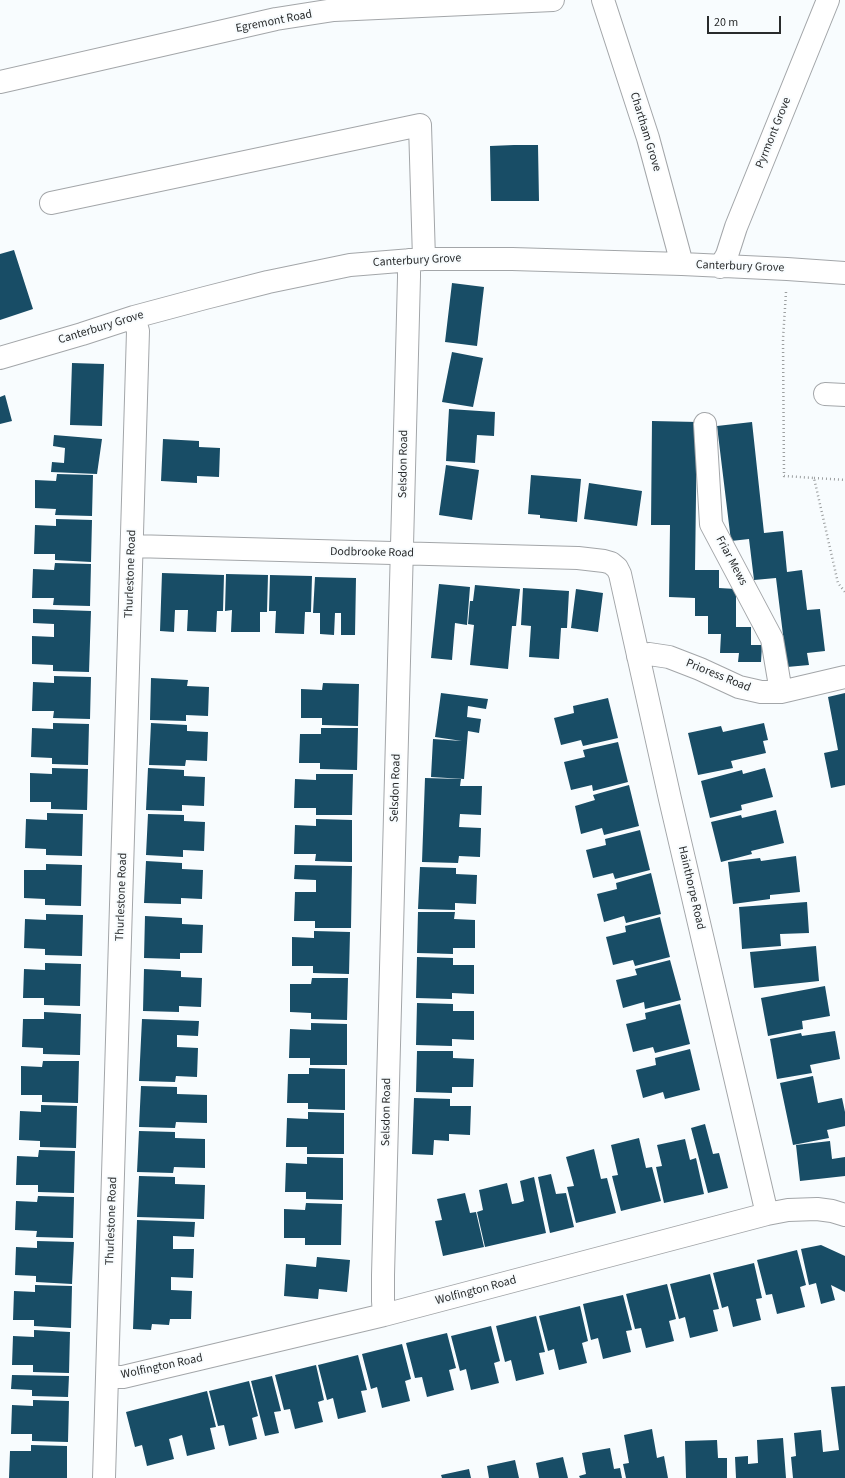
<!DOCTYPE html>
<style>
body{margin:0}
#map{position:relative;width:845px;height:1478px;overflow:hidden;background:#f8fcfe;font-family:"Source Sans 3",sans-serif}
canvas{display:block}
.scale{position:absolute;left:707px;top:16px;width:74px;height:18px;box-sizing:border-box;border:2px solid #292b2c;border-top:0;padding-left:5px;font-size:12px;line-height:14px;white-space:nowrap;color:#292b2c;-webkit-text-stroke:3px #f8fcfe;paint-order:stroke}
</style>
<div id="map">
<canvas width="845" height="1478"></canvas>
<div class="scale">20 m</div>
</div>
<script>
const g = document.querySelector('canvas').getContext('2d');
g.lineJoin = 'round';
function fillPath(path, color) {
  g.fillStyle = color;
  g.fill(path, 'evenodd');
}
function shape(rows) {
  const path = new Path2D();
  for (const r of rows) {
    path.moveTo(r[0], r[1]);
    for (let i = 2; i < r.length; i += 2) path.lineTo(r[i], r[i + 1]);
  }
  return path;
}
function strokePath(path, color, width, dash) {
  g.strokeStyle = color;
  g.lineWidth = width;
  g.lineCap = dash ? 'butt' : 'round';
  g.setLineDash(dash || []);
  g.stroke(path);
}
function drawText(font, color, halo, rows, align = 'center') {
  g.font = font + ' "Source Sans 3",sans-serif';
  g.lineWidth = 4;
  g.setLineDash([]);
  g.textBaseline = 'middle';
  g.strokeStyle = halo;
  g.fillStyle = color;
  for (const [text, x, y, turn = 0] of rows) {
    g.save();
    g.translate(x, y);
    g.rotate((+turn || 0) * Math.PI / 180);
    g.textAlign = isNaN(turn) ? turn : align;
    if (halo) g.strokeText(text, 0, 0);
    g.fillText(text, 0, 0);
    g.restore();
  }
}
const building = shape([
 [514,145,538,145,539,201,491,201,490,146],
 [14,250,33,309,0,320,0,254],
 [452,283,484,287,477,346,445,342],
 [452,352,483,358,473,407,442,402],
 [72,363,104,364,102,426,70,425],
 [5,395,12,421,0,424,0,397],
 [449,409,495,412,494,436,477,435,475,463,446,461],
 [652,421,697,422,695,570,719,570,719,588,736,589,736,627,751,627,751,645,762,645,761,662,738,662,739,653,720,653,721,634,708,634,708,616,695,616,695,598,669,597,670,525,651,525],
 [752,422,764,533,783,531,787,572,802,570,807,610,820,609,825,651,807,653,809,665,787,667,776,578,754,580,749,539,731,541,717,426],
 [54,435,102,439,97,474,51,472,52,462,64,463,65,448,53,446],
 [163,439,199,441,199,447,220,448,219,477,197,476,197,483,161,481],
 [446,465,479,470,472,520,439,515],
 [57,474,93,475,92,516,55,515,56,509,35,508,35,480,56,481],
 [531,475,581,479,577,522,540,518,540,515,528,514],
 [589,483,642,491,637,526,584,519],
 [56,519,92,520,91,562,55,560,55,554,34,554,35,525,56,526],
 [55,563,91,564,90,606,53,605,54,598,32,598,33,569,54,570],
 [162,573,224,575,223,611,217,611,216,632,187,631,188,610,175,610,174,632,160,631],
 [226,574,268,575,267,612,260,612,260,632,231,632,232,610,225,611],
 [270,575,312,576,311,612,305,612,304,634,275,633,276,611,269,611],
 [315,577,356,578,355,635,341,635,341,613,335,613,334,635,320,634,320,613,313,613],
 [439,584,470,587,467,625,455,623,452,660,431,658],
 [475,585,520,589,516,626,512,626,508,669,470,665,474,625,468,624,470,601,473,601],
 [523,588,569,591,567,628,561,628,559,659,529,657,531,626,521,625],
 [576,589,603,593,598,632,571,628],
 [33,609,91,611,89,672,53,671,53,665,32,664,32,636,54,637,54,624,33,623],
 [54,676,91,677,90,719,53,718,54,711,32,711,33,682,54,683],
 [151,678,188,680,187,686,209,687,208,716,186,715,186,721,150,720],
 [323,683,359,684,358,726,322,725,322,718,301,718,301,689,322,690],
 [441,693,488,699,486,709,468,706,467,717,481,719,479,733,468,731,464,779,431,777,433,739,462,741,435,737],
 [845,693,845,785,831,788,824,753,838,750,828,697],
 [608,698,618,738,583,746,581,740,561,745,554,718,574,713,573,706],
 [53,723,89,724,88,765,52,764,52,758,31,757,32,728,53,729],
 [151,723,187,725,187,731,208,732,207,761,186,760,185,766,149,765],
 [764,723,768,740,763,741,766,753,731,761,733,768,698,775,688,733,721,726,723,732],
 [321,728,358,728,357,770,320,769,320,763,299,763,300,734,321,734],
 [618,742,628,782,593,791,592,785,571,790,564,762,585,757,583,750],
 [52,768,88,769,87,810,51,809,51,802,30,802,30,773,52,774],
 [148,768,184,770,184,776,205,777,204,806,182,805,182,811,146,810],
 [765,768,773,797,741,805,742,810,710,818,701,781,742,770,743,774],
 [316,774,353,774,352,815,316,815,316,808,294,808,295,779,316,780],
 [425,778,461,779,460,786,482,786,481,815,460,814,459,827,481,828,480,857,459,856,458,863,422,862],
 [629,785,639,826,604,835,602,828,581,834,575,806,595,800,593,795],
 [776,810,784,843,751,851,752,854,721,862,711,822,741,815,742,818],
 [47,813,83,814,82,856,46,855,46,849,25,848,26,819,47,820],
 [148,814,184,815,184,821,205,822,204,851,183,850,183,857,146,855],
 [316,819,352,820,352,862,315,861,316,854,294,854,295,825,316,826],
 [640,830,650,870,615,879,613,873,593,878,586,850,606,845,605,839],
 [796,856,800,892,770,895,770,899,733,904,728,862,760,858,761,861],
 [146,861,182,863,182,869,203,870,202,899,181,898,181,904,144,903],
 [46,864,82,865,81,906,45,905,45,899,24,898,24,870,46,870],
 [295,865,352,866,351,928,315,928,315,921,294,921,295,892,316,892,316,880,294,879],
 [420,867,456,868,456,874,477,875,476,904,455,903,455,910,418,909],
 [651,873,661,914,626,923,624,916,604,922,597,894,617,889,616,883],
 [807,902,809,933,780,934,781,946,742,949,739,907],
 [418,912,455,912,454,919,475,920,475,948,453,948,453,954,417,953],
 [46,914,83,915,82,956,45,955,45,949,24,948,25,919,46,920],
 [145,916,182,918,182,924,203,925,202,953,180,953,180,959,144,958],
 [660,917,670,957,635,966,633,960,613,965,606,937,626,932,625,926],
 [314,931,350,932,349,974,313,973,313,966,292,966,292,937,314,938],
 [816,946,819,981,754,988,750,952],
 [417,957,453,958,453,965,474,965,474,994,452,993,452,999,416,998],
 [670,960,681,1000,645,1009,644,1002,623,1008,616,980,637,975,635,969],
 [45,963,81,964,80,1006,44,1005,44,998,23,998,24,969,45,970],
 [144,969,181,971,181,977,202,978,201,1007,179,1006,179,1012,143,1011],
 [312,978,348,978,347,1020,311,1019,311,1013,290,1012,290,984,311,984],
 [825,986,830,1016,802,1021,803,1029,768,1036,761,998],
 [417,1003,453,1004,453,1011,474,1011,474,1040,452,1039,452,1046,416,1045],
 [680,1004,690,1044,655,1053,653,1047,633,1052,626,1024,646,1019,645,1013],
 [44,1012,81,1014,80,1055,43,1054,43,1048,22,1047,23,1019,44,1019],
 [142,1019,199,1021,198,1036,177,1035,177,1047,198,1048,197,1077,176,1076,175,1082,139,1081],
 [311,1023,347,1024,347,1065,310,1065,310,1058,289,1058,290,1029,311,1030],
 [835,1031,840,1059,810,1065,812,1073,777,1079,770,1039,801,1033,802,1036],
 [690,1049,700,1090,665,1099,663,1092,643,1098,636,1070,656,1065,655,1058],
 [417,1051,453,1051,453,1058,474,1059,473,1087,452,1087,452,1093,416,1092],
 [43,1061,79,1061,78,1103,42,1102,42,1095,21,1095,21,1066,42,1067],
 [309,1068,345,1069,345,1110,308,1109,308,1103,287,1103,288,1074,309,1074],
 [813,1076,818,1103,842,1098,845,1112,845,1126,827,1130,829,1138,793,1145,780,1083],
 [141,1086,177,1087,177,1094,207,1095,207,1123,176,1122,175,1128,139,1127],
 [414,1098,450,1099,450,1106,471,1106,470,1135,449,1134,449,1141,434,1140,433,1155,412,1154],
 [41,1105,77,1106,76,1148,40,1147,40,1141,19,1140,20,1111,41,1112],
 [308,1112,344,1113,344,1154,307,1154,307,1147,286,1147,287,1118,308,1119],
 [705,1124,713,1154,719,1153,728,1188,708,1193,691,1128],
 [139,1131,175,1132,175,1138,205,1139,205,1168,174,1167,173,1173,137,1172],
 [639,1138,646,1168,652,1167,661,1201,621,1211,612,1176,618,1175,611,1145],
 [685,1139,690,1160,696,1158,704,1194,664,1203,656,1167,662,1166,657,1145],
 [830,1141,832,1159,845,1157,845,1176,800,1181,796,1145],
 [594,1149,601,1179,607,1178,616,1213,576,1223,567,1187,574,1186,566,1157],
 [39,1150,75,1151,74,1193,38,1192,38,1185,16,1185,17,1156,38,1157],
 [307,1157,343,1158,343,1200,306,1199,306,1192,285,1192,286,1163,307,1164],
 [551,1174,556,1194,566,1193,574,1227,550,1233,538,1177],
 [139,1176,175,1177,175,1184,205,1185,204,1219,137,1217],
 [534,1177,546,1233,485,1247,477,1212,483,1210,479,1190,507,1183,512,1204,518,1203,524,1201,520,1181],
 [465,1193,470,1213,476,1212,484,1247,443,1256,435,1221,442,1220,437,1199],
 [38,1196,74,1197,73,1238,36,1237,37,1231,15,1230,16,1201,37,1202],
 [306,1203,342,1204,341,1245,305,1245,305,1238,284,1238,284,1209,305,1210],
 [137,1220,195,1222,194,1237,173,1236,173,1249,194,1249,193,1278,171,1277,171,1290,192,1291,191,1319,170,1319,169,1325,152,1324,151,1330,133,1329],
 [37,1241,74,1242,72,1284,36,1282,36,1276,15,1275,16,1247,37,1248],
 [821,1245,845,1256,845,1292,831,1285,835,1300,821,1304,816,1283,809,1285,801,1249],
 [797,1250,806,1285,800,1287,805,1307,777,1314,772,1294,766,1295,757,1260],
 [317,1257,350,1260,347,1292,319,1289,318,1299,284,1296,286,1264,316,1267],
 [754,1263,762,1298,756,1299,761,1320,733,1327,728,1306,722,1308,713,1273],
 [710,1274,719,1309,713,1310,718,1331,690,1338,685,1317,679,1319,670,1284],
 [667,1284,676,1319,669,1321,674,1341,646,1348,641,1328,635,1329,626,1294],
 [35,1285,72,1286,71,1328,34,1326,34,1320,13,1320,14,1291,35,1292],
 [623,1295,632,1330,626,1331,631,1352,603,1359,598,1338,591,1340,583,1304],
 [580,1306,588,1341,582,1343,587,1363,559,1370,554,1349,548,1351,539,1316],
 [536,1316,545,1352,539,1353,544,1374,516,1381,511,1360,505,1362,496,1326],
 [491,1326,500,1361,494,1363,499,1383,471,1390,466,1369,460,1371,451,1336],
 [34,1330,70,1332,69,1373,33,1372,33,1365,12,1365,13,1336,34,1337],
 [447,1333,456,1368,449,1370,454,1390,427,1397,422,1377,415,1378,406,1343],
 [402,1344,411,1379,405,1381,410,1401,382,1408,377,1387,371,1389,362,1354],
 [358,1355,367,1390,361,1391,366,1412,338,1419,333,1398,327,1400,318,1365],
 [316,1365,324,1400,318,1402,323,1422,295,1429,290,1409,284,1410,275,1375],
 [12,1375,69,1376,68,1397,32,1396,32,1390,11,1389],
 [272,1376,281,1411,274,1412,279,1433,265,1436,251,1381],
 [249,1381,258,1416,252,1418,257,1439,229,1446,224,1425,218,1426,209,1391],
 [845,1386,845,1478,793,1478,791,1457,796,1456,794,1433,821,1430,823,1452,839,1450,831,1387],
 [207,1391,216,1427,210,1428,215,1449,187,1456,182,1435,176,1437,169,1439,174,1459,147,1466,142,1445,135,1447,126,1412],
 [33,1400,69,1401,68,1442,32,1441,32,1434,11,1434,12,1405,33,1406],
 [652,1429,657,1458,664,1456,668,1478,626,1478,623,1464,629,1463,624,1435],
 [783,1438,786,1478,736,1478,735,1457,748,1456,748,1464,758,1463,757,1440],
 [717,1440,718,1458,727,1458,727,1478,686,1478,685,1441],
 [31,1445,67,1446,67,1478,9,1478,10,1451,31,1451],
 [610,1448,614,1469,620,1468,622,1478,580,1478,579,1476,586,1474,582,1453],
 [563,1457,568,1478,539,1478,536,1463],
 [515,1460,519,1478,489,1478,487,1466],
 [469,1469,471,1478,442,1478,441,1475]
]);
const path = shape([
 [786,292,783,339,784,476,814,478,838,583,845,592],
 [814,478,845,480]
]);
const minor = shape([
 [603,0,648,138,682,264],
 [0,82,276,19,334,10,553,0],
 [51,203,420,125,424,259],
 [720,267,727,255,736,227,828,0],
 [0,358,82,334,134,317,205,298,268,282,350,265,424,259,512,259,682,264,787,269,845,273],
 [825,394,845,395],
 [705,424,711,524,772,639,781,692],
 [132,546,578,558,604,561,611,563,617,568,620,574,670,799,767,1214],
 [638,656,649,654,669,657,700,669,739,687,761,692,781,692,845,677],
 [384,1315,383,1301,383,1275,409,277,409,260],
 [107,1377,123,1377,384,1315,767,1214,788,1210,817,1209,832,1211,845,1215],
 [104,1478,138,331,134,317]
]);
const streetNames = [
 ["Egremont Road",274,22,-11],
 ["Chartham Grove",645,132,73],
 ["Pyrmont Grove",774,133,-68],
 ["Canterbury Grove",417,261,-3],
 ["Canterbury Grove",740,267,2],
 ["Canterbury Grove",101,328,-17],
 ["Selsdon Road",404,464,-89],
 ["Dodbrooke Road",372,553,1],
 ["Friar Mews",731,561,62],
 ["Thurlestone Road",131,574,-88],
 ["Prioress Road",718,676,22],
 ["Selsdon Road",396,788,-88],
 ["Hainthorpe Road",691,888,77],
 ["Thurlestone Road",122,897,-88],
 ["Selsdon Road",387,1112,-89],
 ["Thurlestone Road",112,1221,-88],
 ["Wolfington Road",476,1291,-15],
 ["Wolfington Road",162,1367,-12]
];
fillPath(building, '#184d66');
strokePath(minor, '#a3a6a9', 24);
strokePath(path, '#9c9fa0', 2.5, [1, 3]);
strokePath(minor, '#fff', 22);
drawText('12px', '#292b2c', '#f8fcfe', streetNames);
</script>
